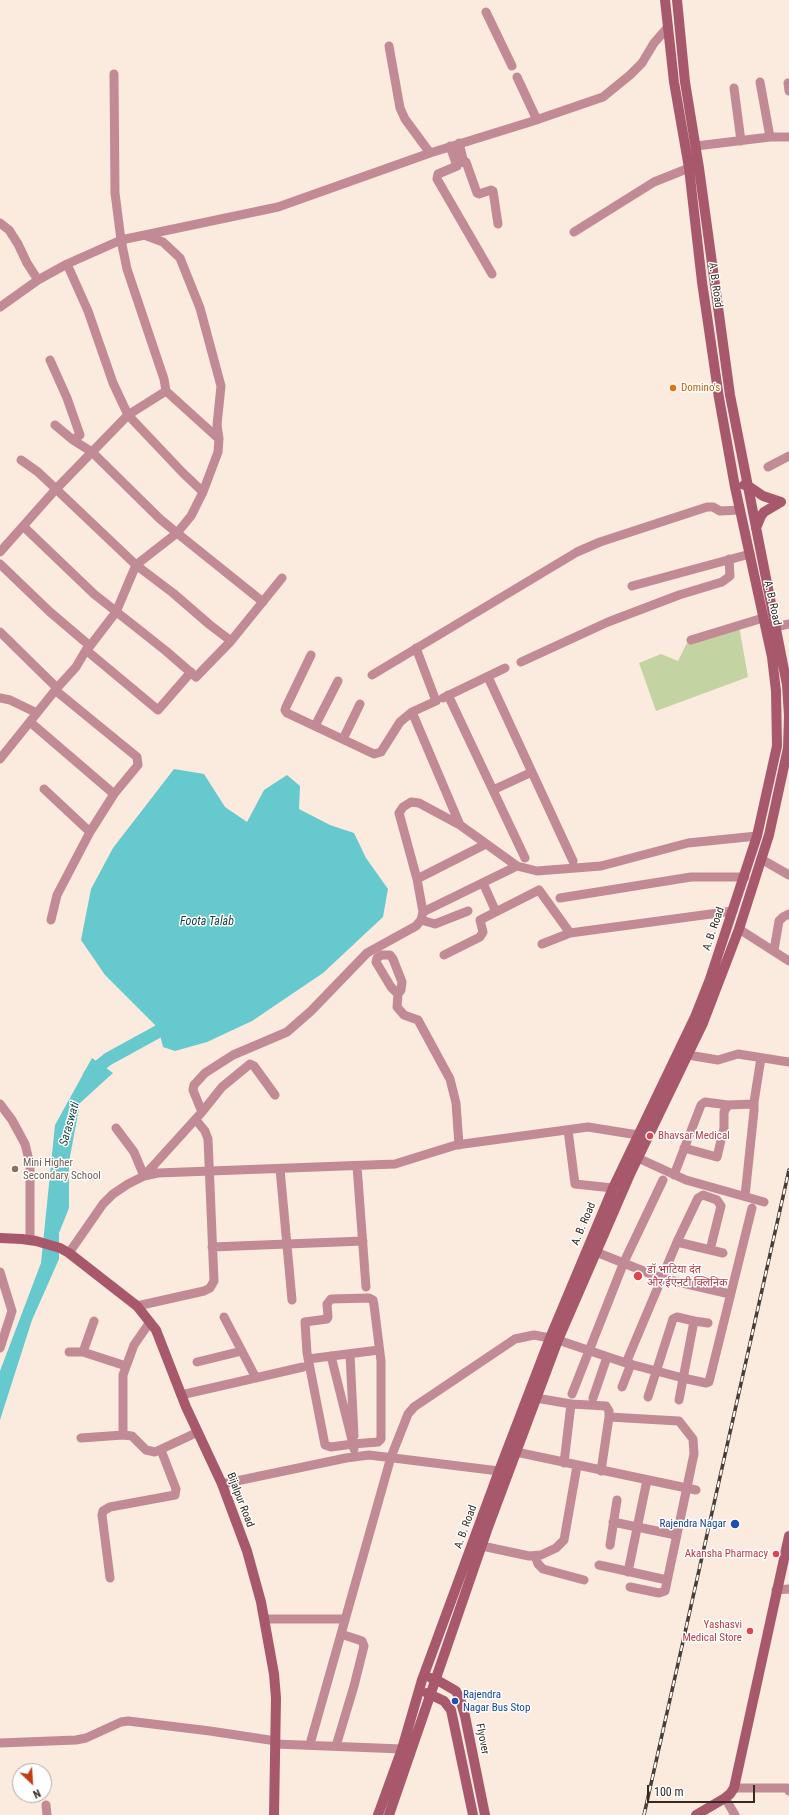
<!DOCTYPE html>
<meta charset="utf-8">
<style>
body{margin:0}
#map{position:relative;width:789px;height:1815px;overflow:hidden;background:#fbeade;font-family:"Roboto Condensed",sans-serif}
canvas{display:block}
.north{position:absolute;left:12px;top:1763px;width:40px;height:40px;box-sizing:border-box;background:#fff;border:1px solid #aeaaa7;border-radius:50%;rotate:155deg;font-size:11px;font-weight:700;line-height:16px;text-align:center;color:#352a22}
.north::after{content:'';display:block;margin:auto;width:14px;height:18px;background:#c43c12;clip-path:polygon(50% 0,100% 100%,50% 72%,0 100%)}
.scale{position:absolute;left:647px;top:1785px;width:108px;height:18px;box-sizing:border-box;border:2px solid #352a22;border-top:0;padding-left:5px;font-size:12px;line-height:14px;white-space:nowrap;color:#352a22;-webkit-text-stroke:3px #fff;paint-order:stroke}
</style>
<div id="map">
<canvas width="789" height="1815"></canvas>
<div class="north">N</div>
<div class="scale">100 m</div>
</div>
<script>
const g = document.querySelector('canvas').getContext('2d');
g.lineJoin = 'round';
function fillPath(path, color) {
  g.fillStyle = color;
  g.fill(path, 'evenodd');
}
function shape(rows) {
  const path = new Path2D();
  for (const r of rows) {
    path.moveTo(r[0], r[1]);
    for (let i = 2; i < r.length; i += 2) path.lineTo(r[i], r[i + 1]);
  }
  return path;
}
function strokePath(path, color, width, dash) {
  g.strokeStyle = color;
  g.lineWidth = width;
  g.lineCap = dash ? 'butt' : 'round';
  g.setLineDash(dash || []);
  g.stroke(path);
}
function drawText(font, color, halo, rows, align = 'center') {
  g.font = font + ' "Roboto Condensed","Noto Sans Devanagari",sans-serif';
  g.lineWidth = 3;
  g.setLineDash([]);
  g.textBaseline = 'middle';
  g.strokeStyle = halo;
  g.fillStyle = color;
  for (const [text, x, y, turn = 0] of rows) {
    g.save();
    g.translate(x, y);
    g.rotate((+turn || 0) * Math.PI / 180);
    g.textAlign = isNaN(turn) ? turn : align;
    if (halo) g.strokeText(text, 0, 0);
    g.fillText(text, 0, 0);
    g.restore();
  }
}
const green = shape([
 [739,626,748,677,656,711,639,663,661,654,678,661,687,643]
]);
const water = shape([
 [174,769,204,774,225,807,247,822,264,790,287,775,300,786,299,809,330,825,354,833,366,858,388,889,383,917,323,973,252,1021,207,1042,175,1051,163,1047,159,1031,155,1025,105,975,81,940,91,889,113,848],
 [92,1058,113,1073,80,1103,69,1162,69,1208,59,1233,59,1259,32,1320,0,1420,0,1371,41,1263,55,1125]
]);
const river = shape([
 [89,1076,94,1070,108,1059,159,1031]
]);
const street = shape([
 [486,12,512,66],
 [389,46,400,108,405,119,430,153],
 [114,74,115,193,121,240,127,269,164,379,166,391],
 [517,77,537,120],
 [760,82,770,137],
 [789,84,788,83,789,91],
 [734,88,741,141],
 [459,143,464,163,466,162,477,193,479,194,491,190,493,191,498,224],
 [450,146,457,166,438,174,437,179,492,274],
 [696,146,770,137,789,137],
 [0,223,9,230,18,244,27,263,38,280],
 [574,232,654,182,689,168],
 [144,235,163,242,180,258,200,308,221,386,217,425,219,439,218,452,203,492],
 [67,264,88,311,113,383,128,415,92,452,160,519,177,533,136,565,173,593,210,625,231,641,282,578],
 [0,307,38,280,67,264,121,240,278,207,430,153,530,122,603,97,630,75,642,63,654,43,668,27],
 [50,360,67,398,80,435,73,440],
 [219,439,166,391,128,415,183,473,203,492,191,516,177,533,263,602],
 [21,460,38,472,56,489,92,452,73,440,55,425],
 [768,467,789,456],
 [24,527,94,594,166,651,196,677,231,641],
 [0,552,56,489,136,565,116,612,90,646,50,612,0,564],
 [632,586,750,554],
 [776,627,789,624],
 [0,632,57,688,76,667,86,650],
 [691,640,763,618],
 [90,646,86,650,158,710,191,672],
 [416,648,436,701,412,712,460,825],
 [311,655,286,707,285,710,287,713,374,754,381,752,400,722,412,712],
 [521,662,608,622,679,595,722,582,730,576,729,559],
 [372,675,577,552,600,542,707,507,713,507,720,511,740,510],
 [488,677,573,861],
 [448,695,525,858],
 [0,698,10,700,37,713],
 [443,698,505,668],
 [30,722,114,794],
 [315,726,338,681],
 [343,739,360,704],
 [0,759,57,688],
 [44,789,90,832],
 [493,790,532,772],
 [761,859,789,875],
 [517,866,423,912,417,879,399,813,403,807,411,802,419,803,460,825,517,866,537,871,601,866,688,843,757,836],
 [417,879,486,844],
 [483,883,496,912],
 [560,898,691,877,745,877],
 [51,920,57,895,90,832,114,794,138,765,137,757,55,690],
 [421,920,435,924,468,911],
 [739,929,789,961],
 [542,944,570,933],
 [774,950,779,921,783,917,789,914],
 [444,955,480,937,483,932,480,920,539,890,570,933,733,911],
 [398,994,401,990,402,982,393,959,390,955,382,955,377,958,376,962,391,987,398,994,397,1007,404,1015,418,1020,450,1079,456,1103,459,1145],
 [688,1055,718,1060,738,1054,789,1062],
 [0,1104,12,1120,25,1144,30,1164,30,1240],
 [202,1112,222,1087,250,1064,254,1066,275,1095],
 [116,1128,134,1152,144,1176,202,1112,193,1090,194,1085,205,1073,233,1055,287,1032,311,1011,367,953,416,926,421,920,423,912],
 [568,1130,575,1184,613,1188],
 [684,1148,717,1157,724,1128,724,1112,728,1105],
 [638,1158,686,1180,764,1202],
 [357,1166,366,1287],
 [280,1169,292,1300],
 [674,1175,701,1105,705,1102,728,1105,754,1104],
 [745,1196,754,1111,754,1102,761,1058],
 [677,1242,723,1253],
 [212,1247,363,1241],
 [596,1252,661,1278,730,1294],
 [69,1253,103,1204,113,1194,128,1184,144,1176,158,1173,395,1164,456,1145,588,1127,638,1135],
 [0,1272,12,1311,0,1348],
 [137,1306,204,1291,210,1288,214,1281,208,1139,205,1131,196,1120],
 [224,1317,256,1378],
 [694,1321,708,1323],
 [558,1340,626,1363,683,1378,706,1383,709,1382,752,1208],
 [69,1352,83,1352,126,1366],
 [83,1352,94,1321],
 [350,1354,354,1436],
 [331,1356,353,1444],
 [308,1359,379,1350],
 [197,1362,242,1351],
 [626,1363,677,1242,698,1198,703,1195,717,1200,721,1206,710,1250],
 [622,1387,631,1364],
 [572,1394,624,1262,663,1180],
 [181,1395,303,1367],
 [648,1397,673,1319,677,1317,694,1321,679,1400],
 [536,1398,571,1404,606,1406,609,1411,609,1417,679,1421,693,1439,694,1454,665,1591,659,1593,630,1587],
 [593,1398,607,1357],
 [123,1435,123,1375,134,1345,150,1322],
 [81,1438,123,1435,132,1436,146,1450,155,1452,198,1432],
 [353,1444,378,1442,381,1439,381,1361,374,1305,373,1300,369,1298,331,1299,327,1304,328,1317,327,1319,305,1322,307,1353,325,1445,331,1447,353,1444,354,1449],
 [516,1452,696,1490],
 [564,1463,571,1404],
 [601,1471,609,1417],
 [222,1484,346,1458,369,1455,499,1471],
 [613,1522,676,1535],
 [610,1545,617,1500],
 [482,1546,529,1556,541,1555,556,1548,564,1540,577,1466],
 [535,1556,538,1564,543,1569,584,1580],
 [599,1565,667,1580],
 [628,1572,647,1480],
 [110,1578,102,1515,103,1511,110,1507,175,1495,176,1489,161,1450],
 [776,1590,789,1589],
 [264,1619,345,1619],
 [0,1743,76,1740,86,1738,121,1722,128,1721,210,1731,276,1741],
 [275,1744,402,1749],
 [310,1744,391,1457,408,1414,414,1407,515,1339,534,1335,550,1338],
 [336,1746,354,1686,364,1646,362,1641,341,1634],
 [734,1788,787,1788,789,1791],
 [725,1798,735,1815],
 [46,1805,47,1815]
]);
const secondary = shape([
 [744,485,747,485,763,496,781,502],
 [756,528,761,516,764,512,781,502],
 [0,1238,22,1239,36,1241,60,1248,69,1253,137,1306,156,1330,186,1407,222,1484,247,1551,261,1602,274,1674,276,1698,274,1815],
 [431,1678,437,1680,456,1691,460,1699,465,1716,485,1815],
 [427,1693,444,1701,451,1710,473,1815],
 [378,1815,402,1749,422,1680,499,1471,550,1338,613,1188,695,1017,710,979,757,836,777,746,776,691,772,657,735,487,719,398,702,282,689,168,674,82,665,0],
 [389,1815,487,1530,558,1340,631,1172,703,1023,739,929,769,835,788,748,789,716,787,685,730,395,699,168,685,82,677,0],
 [696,1815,725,1798,730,1794,734,1788,789,1536]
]);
const rail = shape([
 [644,1815,789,1170]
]);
const markers = [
 [673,388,4,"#e8710a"],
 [650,1136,4,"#e0444e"],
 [15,1169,4,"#8d6e63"],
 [638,1276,5,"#e0444e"],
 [735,1524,5,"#1a4fb4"],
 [776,1554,4,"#e0444e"],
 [750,1631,4,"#e0444e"],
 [455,1701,4,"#1a4fb4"]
];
const streetNames = [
 ["A. B. Road",715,285,82],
 ["A. B. Road",772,603,78],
 ["A. B. Road",714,929,-71],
 ["A. B. Road",584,1224,-67],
 ["Bijalpur Road",240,1500,69],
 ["A. B. Road",466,1527,-70],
 ["Flyover",482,1739,79]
];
const foodNames = [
 ["Domino's",681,388]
];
const healthNames = [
 ["Bhavsar Medical",658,1136],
 ["डॉ भाटिया दंत",647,1270],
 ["और ईएनटी क्लिनिक",647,1283],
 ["Akansha Pharmacy",768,1554,"right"],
 ["Yashasvi",742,1625,"right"],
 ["Medical Store",742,1638,"right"]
];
const educationNames = [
 ["Mini Higher",23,1163],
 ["Secondary School",23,1176]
];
const transitNames = [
 ["Rajendra Nagar",726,1524],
 ["Rajendra",463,1695,"left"],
 ["Nagar Bus Stop",463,1708,"left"]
];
const waterNames = [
 ["Foota Talab",207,922],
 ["Saraswati",70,1124,-74]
];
fillPath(green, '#c3d3a1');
fillPath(water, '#66c9cd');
strokePath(river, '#66c9cd', 13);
strokePath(street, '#c28a95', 9);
strokePath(secondary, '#a7596b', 10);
strokePath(rail, '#493d35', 3.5);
strokePath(rail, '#fff', 2, [6]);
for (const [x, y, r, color] of markers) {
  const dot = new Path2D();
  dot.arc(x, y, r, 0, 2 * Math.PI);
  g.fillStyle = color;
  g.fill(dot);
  strokePath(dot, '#fff', 1.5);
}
drawText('11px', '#352a22', '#fff', streetNames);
drawText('11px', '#c56008', '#fff', foodNames, 'left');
drawText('11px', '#be3a42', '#fff', healthNames, 'left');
drawText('11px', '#785e54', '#fff', educationNames, 'left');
drawText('11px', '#164399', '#fff', transitNames, 'right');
drawText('italic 12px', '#184647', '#fff', waterNames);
</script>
